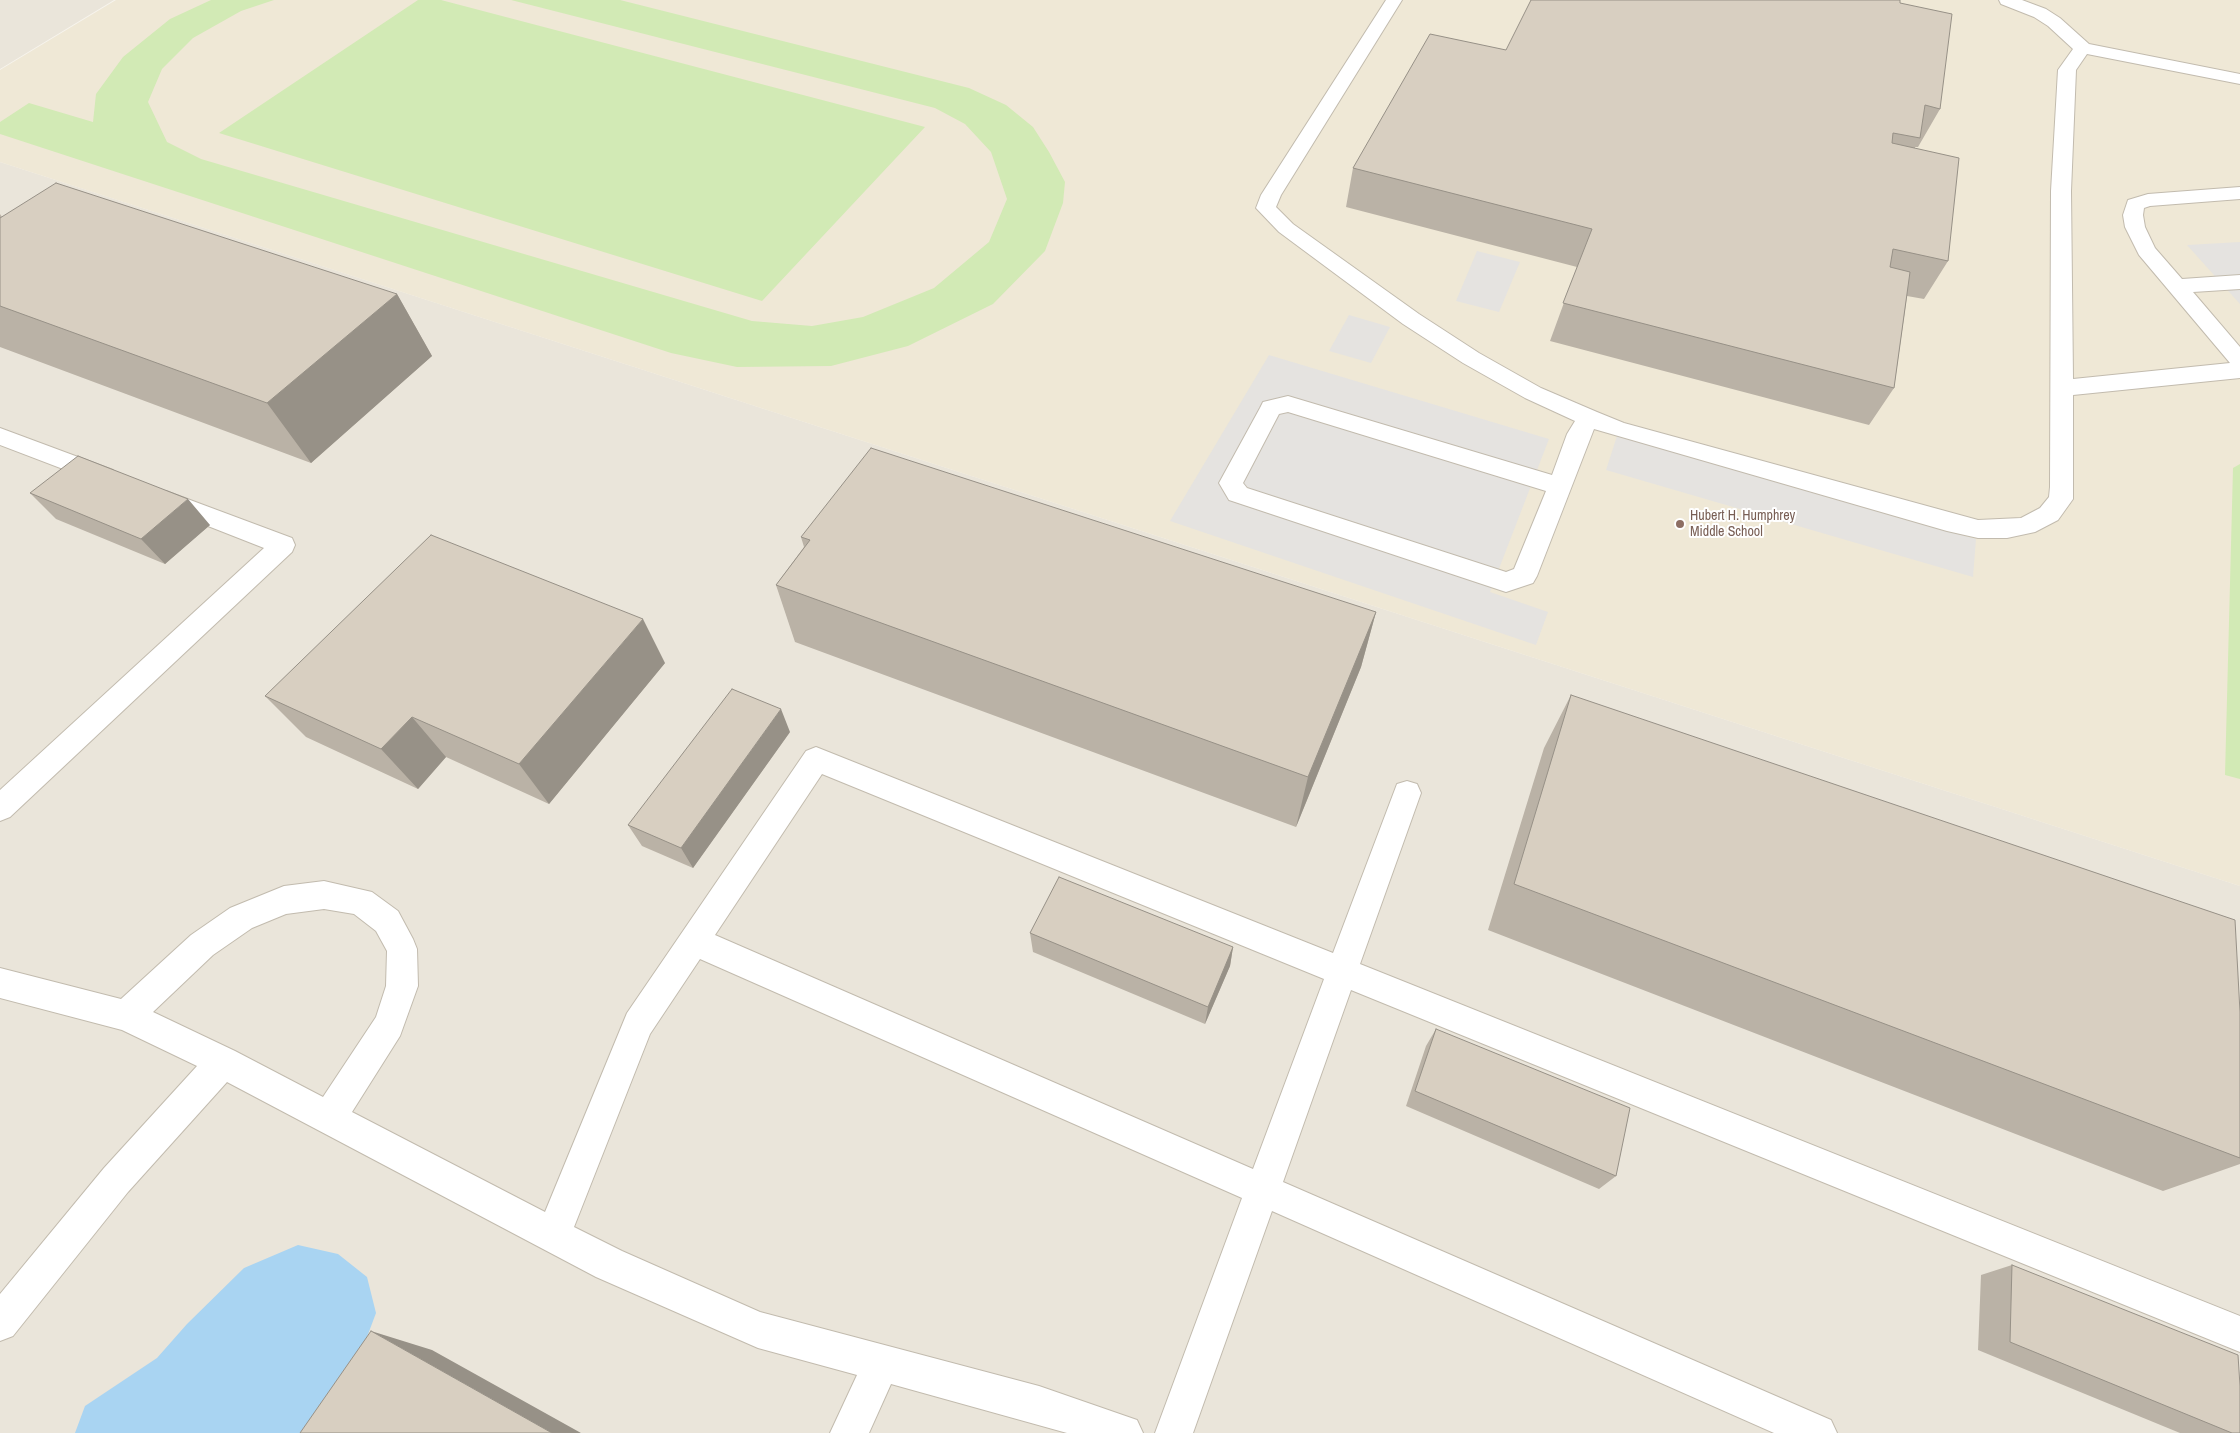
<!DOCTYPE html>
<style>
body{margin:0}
canvas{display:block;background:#f6f3ec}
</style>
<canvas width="2240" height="1433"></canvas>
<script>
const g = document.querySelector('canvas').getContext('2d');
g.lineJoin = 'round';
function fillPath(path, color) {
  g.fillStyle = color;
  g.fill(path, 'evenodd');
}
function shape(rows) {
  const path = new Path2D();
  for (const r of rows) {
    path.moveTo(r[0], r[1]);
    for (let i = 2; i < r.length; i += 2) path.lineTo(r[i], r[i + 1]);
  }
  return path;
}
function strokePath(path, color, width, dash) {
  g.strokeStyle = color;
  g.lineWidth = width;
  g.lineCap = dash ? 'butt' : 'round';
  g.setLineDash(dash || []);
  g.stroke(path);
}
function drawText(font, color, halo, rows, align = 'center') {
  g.font = font + ' "Archivo Narrow",sans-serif';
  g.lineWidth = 4;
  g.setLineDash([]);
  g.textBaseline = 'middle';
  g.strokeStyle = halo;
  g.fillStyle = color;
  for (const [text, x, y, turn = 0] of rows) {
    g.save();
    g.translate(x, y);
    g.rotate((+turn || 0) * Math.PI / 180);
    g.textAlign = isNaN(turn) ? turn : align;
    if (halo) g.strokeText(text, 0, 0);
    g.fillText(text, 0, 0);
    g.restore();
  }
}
const residential = shape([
 [0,0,114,0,0,69],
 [0,162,2240,886,2240,1433,0,1433]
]);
const education = shape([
 [116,0,2240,0,2240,886,0,162,0,70]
]);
const green = shape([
 [211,0,274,0,241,11,193,38,162,69,148,102,167,142,201,159,752,321,812,326,863,317,934,288,989,242,1007,199,991,152,965,124,935,108,511,0,620,0,969,88,1006,105,1033,127,1049,152,1065,182,1063,203,1045,251,993,304,908,346,831,366,737,367,671,353,0,134,0,122,29,103,93,122,96,94,123,57,170,19],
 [418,0,441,0,925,127,762,301,219,133],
 [2240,464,2240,779,2225,775,2233,468]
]);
const parking = shape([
 [2240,242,2240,304,2187,245],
 [1477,251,1520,262,1499,312,1456,301],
 [1349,315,1390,327,1371,363,1329,351],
 [1269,355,1549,439,1490,592,1548,612,1536,645,1170,521],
 [1617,436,1976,539,1973,577,1606,470]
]);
const water = shape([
 [298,1245,338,1254,367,1277,376,1313,352,1377,302,1433,75,1433,85,1406,157,1358,187,1324,244,1268]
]);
const service = shape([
 [1386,0,1402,0,1281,195,1276,207,1293,224,1419,314,1479,353,1541,388,1597,412,1624,423,1978,520,2021,518,2040,508,2049,497,2050,487,2051,191,2058,70,2073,49,2048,26,2034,17,2001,4,1999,0,2022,0,2046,9,2060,18,2089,44,2240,74,2240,84,2087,54,2076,70,2071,191,2073,379,2230,363,2139,255,2125,227,2123,215,2128,200,2148,194,2240,187,2240,199,2150,206,2144,208,2143,215,2145,227,2155,248,2182,279,2240,275,2240,289,2193,292,2240,347,2240,378,2073,395,2073,499,2058,520,2035,532,2007,538,1978,538,1947,531,1594,429,1537,576,1533,583,1506,592,1229,500,1219,483,1260,408,1263,402,1288,396,1552,475,1567,434,1575,421,1525,398,1463,363,1403,324,1279,232,1256,208,1261,195,1386,0],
 [1288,412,1546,491,1514,569,1506,572,1247,488,1243,483,1279,414,1288,412],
 [0,428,113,470,117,476,113,482,105,485,0,445,0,428],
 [166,491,292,538,295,545,292,552,10,817,0,821,0,790,264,548,157,506,154,500,157,494,166,491],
 [816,747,1333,953,1397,784,1407,781,1417,784,1421,793,1360,964,2240,1316,2240,1352,1351,990,1283,1182,1831,1420,1837,1433,1774,1433,1272,1211,1193,1433,1155,1433,1242,1198,700,959,650,1034,574,1227,622,1251,760,1312,1039,1386,1137,1420,1143,1433,1067,1433,891,1384,869,1433,830,1433,857,1375,758,1348,596,1277,227,1082,128,1192,13,1336,0,1341,0,1294,104,1168,197,1066,122,1030,0,998,0,968,121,999,191,935,230,908,284,886,324,881,372,892,398,911,413,939,417,949,418,986,400,1036,352,1112,545,1212,627,1013,806,751,816,747],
 [822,774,1324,979,1253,1169,715,935,822,774],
 [324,909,354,914,376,931,387,951,386,986,376,1017,323,1097,235,1051,153,1012,213,955,252,928,286,914,324,909]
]);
const wall = shape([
 [1900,3,1940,109,1918,147,1915,147,1915,148,1948,261,1924,299,1907,296,1894,388,1869,425,1550,341,1577,267,1346,207,1353,168,1506,50],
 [0,214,2,217,397,294,432,356,311,463,0,347],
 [30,493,210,525,165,564,56,519],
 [801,537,1376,612,1361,667,1296,827,795,642,776,585,804,547],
 [665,663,549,804,446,757,418,789,306,737,265,696],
 [1571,695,2240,1012,2240,1164,2163,1191,1488,930,1544,748],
 [790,732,693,868,642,846,628,825],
 [1030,933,1233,947,1230,966,1205,1024,1033,952],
 [1436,1029,1616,1176,1599,1189,1406,1106,1426,1046],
 [2012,1265,2240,1433,2180,1433,1978,1350,1981,1275]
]);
const shadedWall = shape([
 [397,294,432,356,311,463,267,403],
 [188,499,210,525,165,564,141,539],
 [1376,612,1361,667,1296,827,1308,777],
 [643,619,665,663,549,804,519,764],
 [781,709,790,732,693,868,681,848],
 [412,717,446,757,418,789,381,749],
 [1233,947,1230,966,1205,1024,1208,1007],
 [371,1331,432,1350,581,1433,552,1433]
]);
const building = shape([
 [1531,0,1900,0,1900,3,1952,14,1940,109,1925,105,1920,138,1893,133,1892,143,1959,158,1948,261,1893,249,1890,267,1910,272,1894,388,1563,303,1592,229,1353,168,1430,34,1506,50,1531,0],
 [56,183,397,294,267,403,0,306,0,218,56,183],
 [871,448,1376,612,1308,777,776,585,810,540,801,537,871,448],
 [78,456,188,499,141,539,30,493,78,456],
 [431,535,643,619,519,764,412,717,381,749,265,696,431,535],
 [732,689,781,709,681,848,628,825,732,689],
 [1571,695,2235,920,2240,1012,2240,1158,1514,884,1571,695],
 [1059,877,1233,947,1208,1007,1030,933,1059,877],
 [1436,1029,1630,1108,1616,1176,1415,1091,1436,1029],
 [2012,1265,2238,1355,2240,1386,2240,1433,2232,1433,2010,1342,2012,1265],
 [371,1331,552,1433,300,1433,371,1331]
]);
const markers = [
 [1680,524,5,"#8d6e63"]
];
const educationNames = [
 ["Hubert H. Humphrey",1690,516],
 ["Middle School",1690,532]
];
fillPath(residential, '#eae5da');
fillPath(education, '#efe8d6');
fillPath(green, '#d2eab5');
fillPath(parking, '#e5e3e0');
fillPath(water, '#a9d4f2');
strokePath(service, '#c2bbae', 2);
fillPath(service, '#fff');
fillPath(wall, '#bab2a6');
fillPath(shadedWall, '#979187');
fillPath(building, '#d8cfc1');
strokePath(building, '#979187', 1);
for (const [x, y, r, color] of markers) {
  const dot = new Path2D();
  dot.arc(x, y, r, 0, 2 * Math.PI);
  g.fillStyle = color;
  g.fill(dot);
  strokePath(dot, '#fff', 2);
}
drawText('14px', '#785e54', '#fff', educationNames, 'left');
</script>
